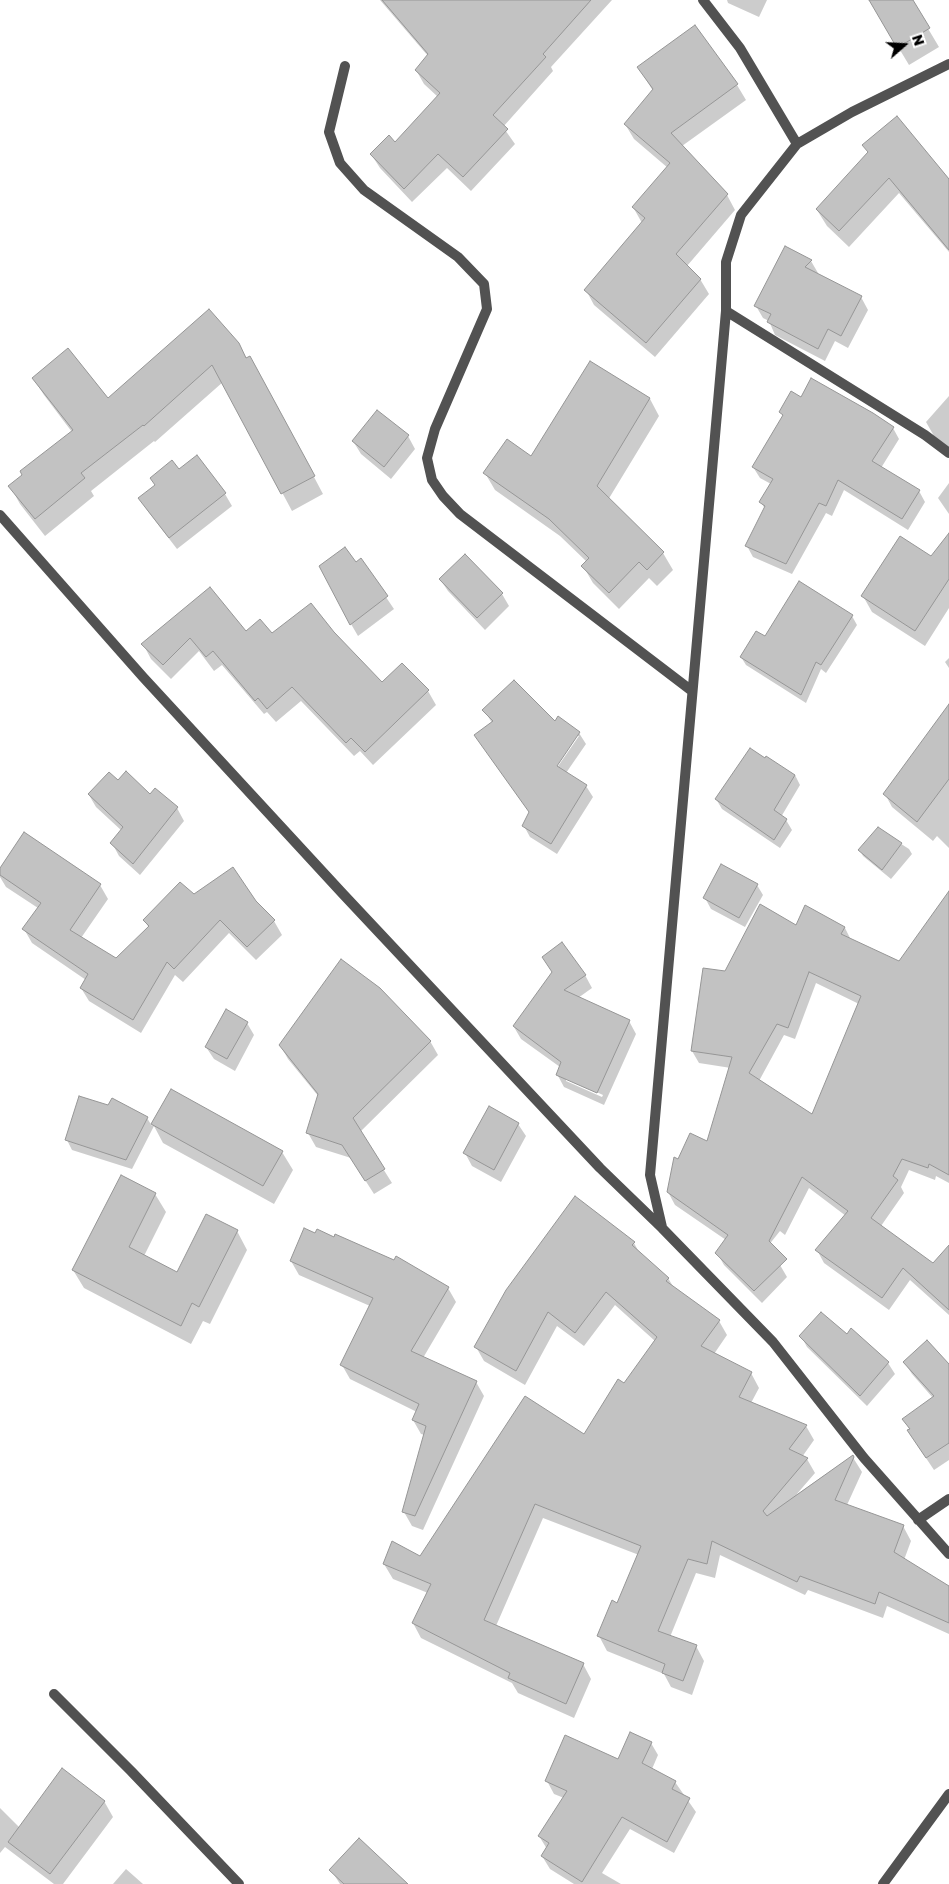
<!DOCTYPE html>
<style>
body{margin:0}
#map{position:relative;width:949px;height:1884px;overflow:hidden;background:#fff;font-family:"Golos Text",sans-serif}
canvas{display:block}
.north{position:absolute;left:879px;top:20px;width:50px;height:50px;-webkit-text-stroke:4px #fff;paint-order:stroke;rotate:71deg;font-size:14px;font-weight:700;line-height:20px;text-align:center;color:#000}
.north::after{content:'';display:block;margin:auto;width:18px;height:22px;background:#000;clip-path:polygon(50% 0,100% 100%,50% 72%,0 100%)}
</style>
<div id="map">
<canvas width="949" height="1884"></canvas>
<div class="north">N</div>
</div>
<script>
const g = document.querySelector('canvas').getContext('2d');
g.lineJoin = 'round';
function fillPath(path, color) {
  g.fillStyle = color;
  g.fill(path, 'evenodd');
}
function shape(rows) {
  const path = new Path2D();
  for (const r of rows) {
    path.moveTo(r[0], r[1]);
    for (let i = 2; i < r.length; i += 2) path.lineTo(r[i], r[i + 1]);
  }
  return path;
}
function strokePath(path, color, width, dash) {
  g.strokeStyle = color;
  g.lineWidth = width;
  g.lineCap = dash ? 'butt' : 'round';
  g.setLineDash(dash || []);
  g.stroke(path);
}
const shadow = shape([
 [380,0,612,0,551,67,553,71,503,127,515,144,471,191,447,168,412,202,380,168,371,154,395,143,438,97,424,84,416,70,428,56],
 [727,0,767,0,759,17,728,3],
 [870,0,911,0,939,47,909,65],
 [695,26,737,85,746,100,682,146,727,195,735,210,687,266,700,279,709,294,655,357,594,305,586,290,642,223,633,207,668,168,634,139,625,124,653,91,639,68],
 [864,145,949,181,949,252,899,193,849,247,827,226,817,210,869,153],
 [785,248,811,261,818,273,817,275,861,297,868,310,848,348,835,341,825,361,775,335,769,321,763,318,756,306],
 [238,343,247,359,260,375,323,494,292,511,223,382,155,442,154,441,91,491,94,496,45,536,20,504,10,486,72,432,44,395,33,378,108,400],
 [591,362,650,399,659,416,608,500,663,553,673,570,657,586,649,578,619,609,593,583,583,566,587,562,560,536,495,490,485,473,532,458],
 [949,396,949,451,934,436,926,422],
 [801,399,893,428,899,439,881,468,919,491,925,502,908,530,844,490,832,516,826,513,792,574,753,557,747,546,765,509,761,502,771,484,760,478,753,467,783,417,781,412],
 [377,411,408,436,415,449,391,479,361,454,353,441],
 [197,457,225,494,232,506,177,549,147,510,140,498],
 [949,483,949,514,938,498],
 [949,535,949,608,925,646,872,612,863,596,932,558],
 [361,560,394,609,358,636,351,624,356,564],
 [440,579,502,594,509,606,485,630,448,591],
 [210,589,246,632,272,635,333,633,382,684,428,691,436,705,373,765,360,751,354,756,301,701,276,722,267,712,264,714,222,665,214,671,199,651,171,679,151,659,143,644],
 [852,616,857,625,826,673,821,669,806,703,746,665,741,657,765,638],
 [949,658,949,668,945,662],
 [949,706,949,848,937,836,933,841,892,807,885,794],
 [484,710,555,723,558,718,579,733,586,744,566,773,586,786,593,797,557,854,530,837,524,826,530,813,475,735,492,723],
 [576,736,579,736,554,772,552,770],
 [795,775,800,785,781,817,786,820,792,830,780,848,722,809,716,799],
 [118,782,150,795,155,790,177,808,184,821,140,875,119,856,112,843,122,831,96,807,89,795],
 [878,829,909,849,912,854,891,879,863,856,860,850],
 [0,870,100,885,108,899,81,938,117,960,149,928,144,920,194,896,255,902,274,921,282,935,256,960,229,933,183,982,175,975,141,1033,89,1001,81,988,86,980,32,943,24,929,38,908,6,887,0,877],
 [757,885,763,895,745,927,711,909,705,898],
 [806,907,845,928,851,940,949,1017,949,1183,936,1176,935,1180,909,1170,901,1187,904,1193,881,1226,933,1264,949,1247,949,1315,910,1280,889,1310,824,1263,817,1250,846,1216,809,1188,785,1235,780,1231,764,1251,780,1265,787,1277,762,1303,724,1265,717,1253,726,1240,675,1205,668,1192,679,1161,708,1143,731,1068,699,1063,692,1051,726,973,797,926],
 [816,983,859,1004,812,1116,759,1081,784,1035,795,1039],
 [553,973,585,975,592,988,578,998,629,1021,636,1034,604,1105,564,1087,557,1074,560,1067,521,1039,514,1027],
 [566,1078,603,1095,602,1097,566,1081],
 [247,1023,254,1035,235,1071,214,1059,206,1047],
 [430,1041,438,1055,360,1132,392,1183,374,1194,351,1158,316,1147,308,1133,319,1097,288,1059,280,1045],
 [171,1090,282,1152,293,1170,274,1204,163,1143,154,1126,132,1169,72,1150,67,1140,147,1118,152,1126],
 [518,1124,526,1136,501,1182,472,1166,465,1153],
 [155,1194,166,1212,144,1256,177,1273,237,1231,247,1250,210,1324,203,1321,191,1344,84,1288,73,1270],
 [634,1243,640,1254,668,1278,674,1288,719,1321,727,1335,714,1354,751,1373,759,1388,751,1403,806,1426,814,1440,802,1457,807,1459,815,1473,796,1495,852,1456,862,1472,847,1505,903,1526,911,1541,904,1560,949,1588,949,1634,887,1606,883,1618,808,1590,805,1595,720,1555,715,1578,696,1573,670,1637,696,1646,704,1661,692,1695,671,1687,664,1674,607,1651,599,1636,618,1605,639,1555,543,1518,496,1626,583,1664,591,1679,574,1718,518,1693,512,1683,421,1638,413,1623,428,1593,393,1579,384,1564,421,1558,584,1436,625,1385,655,1341,615,1305,584,1346,557,1326,525,1385,484,1361,476,1347],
 [291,1261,448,1288,456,1302,423,1358,476,1382,484,1396,423,1530,412,1526,404,1512,425,1435,421,1434,413,1420,417,1412,350,1379,342,1365,370,1306,299,1275],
 [801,1336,847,1336,888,1363,895,1374,867,1406,807,1347],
 [904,1362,949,1366,949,1460,934,1470,916,1443,904,1419,933,1398,912,1374],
 [651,1743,658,1755,652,1769,675,1782,696,1812,674,1853,630,1829,602,1873,621,1884,574,1884,550,1869,542,1856,547,1849,539,1836,564,1798,554,1794,547,1781,618,1760],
 [104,1801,113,1817,63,1884,54,1884,5,1847,0,1853,0,1808,20,1828],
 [126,1869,143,1884,113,1884],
 [331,1870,402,1884,340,1884]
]);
const building = shape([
 [382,0,591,0,543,54,546,57,493,115,508,129,463,177,438,154,404,189,370,154,389,135,395,142,440,93,415,70,428,54,382,0],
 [869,0,913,0,930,28,897,48,869,0],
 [695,25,738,84,671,133,728,194,676,254,701,279,646,343,584,290,645,218,632,207,670,163,624,124,653,89,637,67,695,25],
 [897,116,949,179,949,250,889,178,839,231,816,209,868,152,862,145,897,116],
 [785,246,812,260,805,267,862,296,841,336,828,329,818,349,767,322,771,314,754,306,785,246],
 [209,309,239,343,246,358,250,356,315,476,281,494,212,365,144,426,143,425,81,473,85,478,35,519,8,486,22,475,20,471,73,430,32,378,68,348,108,398,209,309],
 [590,361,650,398,597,486,664,552,647,570,639,562,609,593,581,566,589,558,549,519,483,473,507,439,531,456,590,361],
 [811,378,873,413,894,427,872,461,920,490,902,519,838,480,826,506,819,503,786,564,745,546,765,506,759,502,773,479,752,467,783,415,779,412,791,391,801,397,811,378],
 [377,410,409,435,384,467,352,441,377,410],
 [197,455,226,493,169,538,138,498,155,485,150,478,172,460,179,469,197,455],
 [949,533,949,579,915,631,861,596,900,536,931,556,949,533],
 [345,547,356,562,361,558,388,596,350,625,319,566,345,547],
 [465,554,503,593,477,618,439,579,465,554],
 [799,581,853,615,821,665,816,662,801,695,740,657,756,631,765,636,799,581],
 [210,587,246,631,260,619,272,633,311,603,334,632,382,682,402,663,429,690,365,752,351,738,346,743,292,687,267,709,258,698,255,701,213,651,206,657,190,638,163,665,141,644,210,587],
 [514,680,555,721,558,716,580,732,557,766,587,785,551,844,522,826,529,812,474,735,493,721,482,710,514,680],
 [949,704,949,779,917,822,883,794,949,704],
 [750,748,765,758,766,756,795,775,774,810,787,819,774,840,715,799,750,748],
 [126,771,150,794,155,788,178,807,133,864,110,843,123,827,88,794,109,772,118,780,126,771],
 [878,827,902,843,882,870,858,850,878,827],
 [24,832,101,884,70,930,116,958,149,926,143,920,180,882,194,894,233,867,256,901,275,920,247,947,220,920,174,969,167,962,133,1020,80,988,88,974,22,929,41,903,0,875,0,868,24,832],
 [721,864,758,884,739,918,703,898,721,864],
 [949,891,949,1175,929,1164,928,1168,902,1159,893,1176,898,1180,871,1218,933,1263,949,1245,949,1310,903,1268,882,1298,815,1250,848,1211,802,1177,769,1241,787,1259,754,1291,715,1253,728,1235,667,1192,674,1157,678,1159,690,1133,707,1141,732,1057,691,1051,703,968,725,971,760,904,796,925,805,905,845,927,841,934,899,961,949,891],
 [809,972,861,996,812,1114,749,1073,777,1024,788,1028,809,972],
 [562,942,586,975,564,990,630,1020,597,1093,556,1075,561,1062,513,1026,552,972,542,957,562,942],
 [341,959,380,988,431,1041,353,1118,385,1169,365,1181,342,1145,306,1133,318,1094,279,1045,341,959],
 [226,1009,248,1022,227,1059,205,1047,226,1009],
 [171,1089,283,1151,263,1186,151,1124,171,1089],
 [79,1096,108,1105,112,1098,148,1117,126,1160,65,1140,79,1096],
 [489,1106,519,1123,494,1170,463,1153,489,1106],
 [121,1175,156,1193,129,1247,177,1272,206,1214,238,1230,199,1307,192,1303,181,1326,72,1270,121,1175],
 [575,1196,635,1242,632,1245,669,1278,666,1281,720,1320,701,1346,752,1372,739,1397,807,1425,789,1449,808,1458,763,1511,767,1516,853,1455,854,1457,835,1500,904,1525,894,1552,949,1586,949,1623,879,1592,875,1604,800,1576,797,1582,712,1541,707,1564,688,1559,658,1631,697,1645,683,1681,662,1673,665,1664,597,1636,612,1600,617,1603,641,1546,535,1504,484,1620,584,1663,566,1704,508,1678,510,1673,412,1623,431,1584,383,1564,392,1541,420,1556,525,1396,584,1434,618,1379,624,1383,657,1337,606,1292,575,1333,548,1312,516,1371,474,1347,506,1290,575,1196],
 [304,1228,315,1233,317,1229,334,1237,335,1234,394,1260,396,1256,449,1287,411,1351,477,1381,415,1516,402,1512,426,1426,412,1420,419,1404,340,1365,373,1298,290,1261,304,1228],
 [821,1312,847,1334,851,1328,889,1362,860,1396,799,1336,821,1312],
 [927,1340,949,1364,949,1443,926,1458,907,1430,910,1429,902,1419,934,1396,903,1362,927,1340],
 [630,1732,652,1742,642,1763,676,1781,672,1789,690,1798,667,1842,622,1817,582,1882,541,1856,549,1843,538,1836,567,1791,545,1781,565,1735,618,1759,630,1732],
 [62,1768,105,1801,50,1874,8,1842,62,1768],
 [359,1838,408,1884,344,1884,329,1870,359,1838]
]);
const minor = shape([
 [703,0,740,48,797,144],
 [345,66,329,132,340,163,364,190,458,257,484,284,487,309,435,429,427,458,432,480,443,496,460,514,692,691],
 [726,311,925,435,949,453],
 [0,515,143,677,343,894,600,1168,662,1228,773,1342,864,1458,949,1554],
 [662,1227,650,1175,726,311,726,262,741,215,797,144,852,112,949,64],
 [918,1520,949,1499],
 [54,1694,131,1771,239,1884],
 [883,1884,949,1794]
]);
fillPath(shadow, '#0003');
fillPath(building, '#c2c2c2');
strokePath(building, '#969696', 1);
strokePath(minor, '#525252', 10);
</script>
